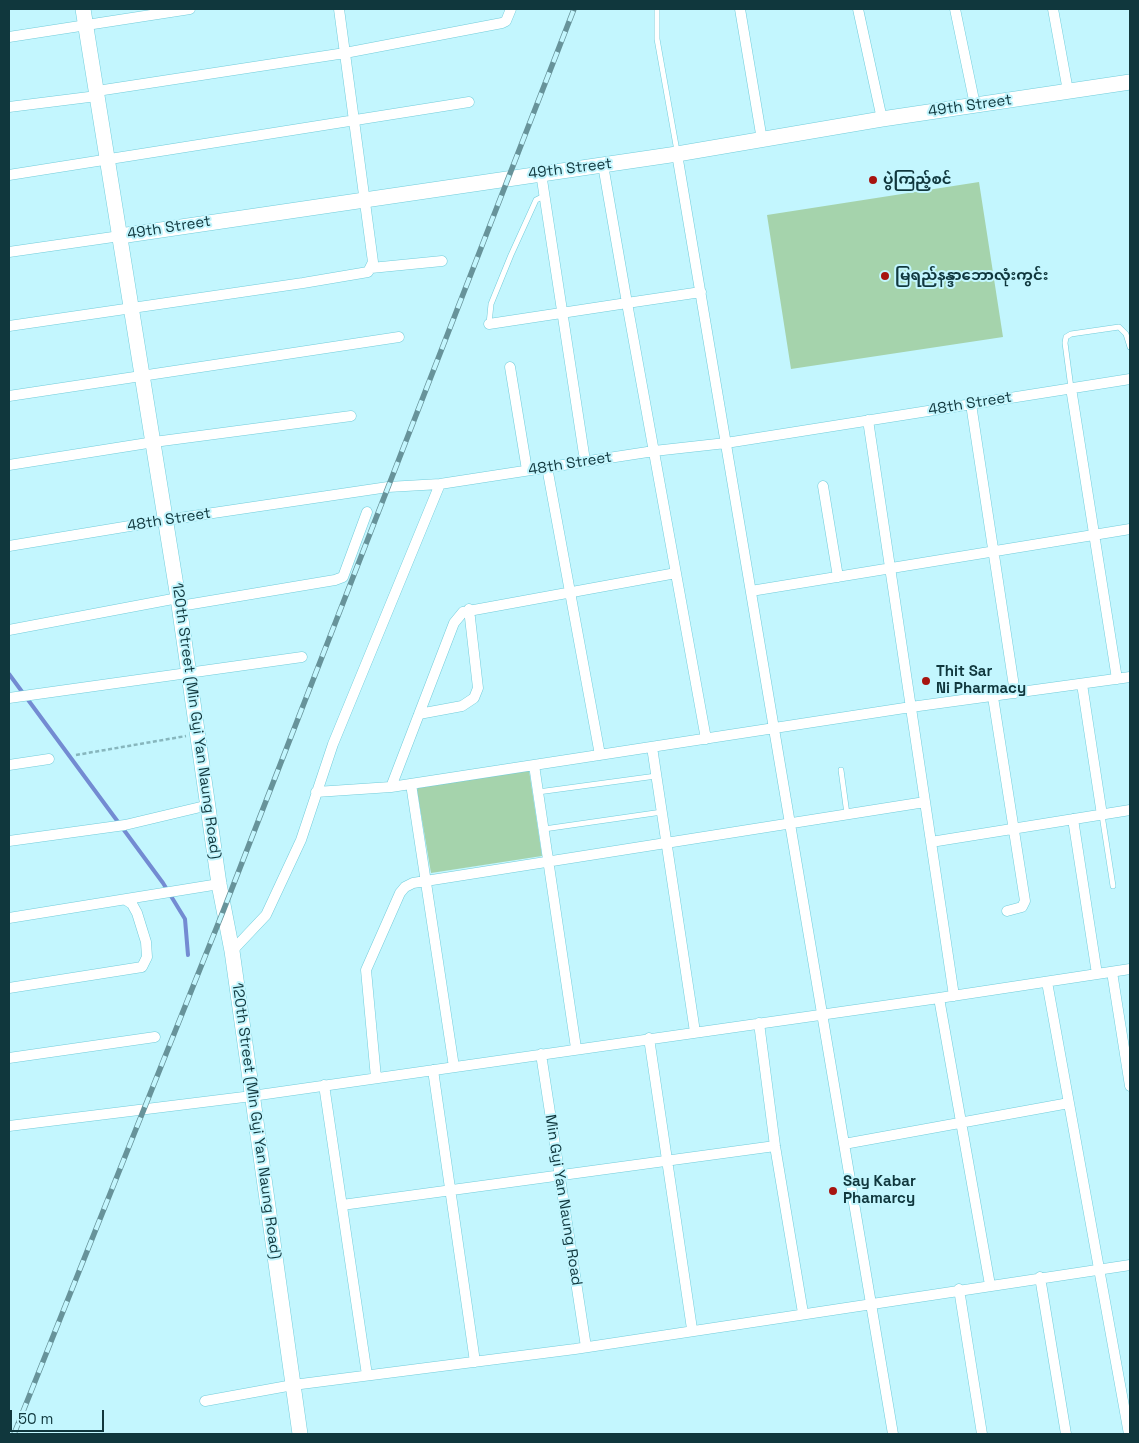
<!DOCTYPE html>
<meta charset="utf-8">
<style>
body{margin:0}
#map{position:relative;width:1139px;height:1443px;overflow:hidden;background:#c3f6fe;font-family:"Space Grotesk",sans-serif}
canvas{display:block}
.frame{position:absolute;inset:0;border:10px solid #10373d;pointer-events:none}
.scale{position:absolute;left:10px;top:1410px;width:94px;height:22px;box-sizing:border-box;border:2px solid #10373d;border-top:0;padding-left:6px;font-size:15px;line-height:18px;white-space:nowrap;color:#10373d;-webkit-text-stroke:4px #c3f6fe;paint-order:stroke}
</style>
<div id="map">
<canvas width="1139" height="1443"></canvas>
<div class="frame"></div>
<div class="scale">50 m</div>
</div>
<script>
const g = document.querySelector('canvas').getContext('2d');
g.lineJoin = 'round';
function fillPath(path, color) {
  g.fillStyle = color;
  g.fill(path, 'evenodd');
}
function shape(rows) {
  const path = new Path2D();
  for (const r of rows) {
    path.moveTo(r[0], r[1]);
    for (let i = 2; i < r.length; i += 2) path.lineTo(r[i], r[i + 1]);
  }
  return path;
}
function strokePath(path, color, width, dash) {
  g.strokeStyle = color;
  g.lineWidth = width;
  g.lineCap = dash ? 'butt' : 'round';
  g.setLineDash(dash || []);
  g.stroke(path);
}
function drawText(font, color, halo, rows, align = 'center') {
  g.font = font + ' "Space Grotesk","Noto Sans Myanmar",sans-serif';
  g.lineWidth = 4;
  g.setLineDash([]);
  g.textBaseline = 'middle';
  g.strokeStyle = halo;
  g.fillStyle = color;
  for (const [text, x, y, turn = 0] of rows) {
    g.save();
    g.translate(x, y);
    g.rotate((+turn || 0) * Math.PI / 180);
    g.textAlign = isNaN(turn) ? turn : align;
    if (halo) g.strokeText(text, 0, 0);
    g.fillText(text, 0, 0);
    g.restore();
  }
}
const green = shape([
 [979,182,1003,337,791,369,767,215],
 [529,770,542,856,431,873,417,790,418,788]
]);
const stream = shape([
 [9,674,163,883,185,919,188,955]
]);
const path = shape([
 [76,755,186,736]
]);
const lane = shape([
 [657,9,657,39,677,151],
 [489,324,491,304,511,255,536,200,544,196],
 [1071,388,1065,343,1066,337,1071,334,1119,327,1126,334,1130,347],
 [841,770,847,814],
 [538,792,656,776],
 [1102,815,1113,886],
 [544,829,662,812]
]);
const street = shape([
 [740,9,762,140],
 [858,9,882,119],
 [955,9,975,105],
 [1053,9,1068,91],
 [9,37,190,9],
 [97,91,345,53,502,23,506,21,511,9],
 [9,107,97,96],
 [677,154,893,1434],
 [541,173,585,461],
 [9,175,469,102],
 [9,252,120,236],
 [371,268,442,261],
 [701,292,627,303,706,739],
 [489,324,627,303,603,165],
 [9,326,303,283,368,272,373,262,339,9],
 [510,367,527,470],
 [1071,388,1117,679],
 [9,396,399,337],
 [971,404,1015,693],
 [868,420,954,996],
 [9,465,154,442,351,416],
 [547,467,600,755],
 [823,486,838,577],
 [9,546,166,520,388,487,440,484,654,451,726,443,1130,379],
 [751,591,1130,529],
 [180,606,335,580,343,577,367,512],
 [9,630,178,598],
 [1082,684,1102,815],
 [993,697,1025,901,1022,907,1007,911],
 [9,698,302,657],
 [419,714,462,706,474,698,478,688,469,609],
 [652,747,695,1032],
 [9,765,49,759],
 [534,765,576,1048],
 [411,784,454,1067],
 [391,787,454,623,463,612,676,573],
 [316,792,391,787,911,707,1130,677],
 [1073,819,1097,974],
 [9,841,125,825,209,805],
 [931,842,1130,810],
 [9,918,219,884],
 [232,951,266,915,301,840,333,744,440,484],
 [1112,972,1130,1086],
 [1047,982,1129,1434],
 [9,988,142,967,147,957,146,942,137,913,132,904,126,900],
 [939,998,990,1285],
 [759,1023,775,1146,803,1313],
 [649,1038,692,1329],
 [541,1054,586,1347],
 [9,1058,155,1037],
 [433,1070,475,1362],
 [376,1078,366,970,400,893,405,887,413,883,925,802],
 [324,1085,367,1375],
 [9,1126,252,1096,939,998,1130,969],
 [844,1144,1069,1103],
 [342,1205,775,1146],
 [1040,1277,1066,1434],
 [959,1289,982,1434],
 [205,1401,293,1385,575,1349,1130,1265]
]);
const secondary = shape([
 [83,9,178,598,219,884,232,951,300,1434],
 [120,236,677,154,882,119,1130,82]
]);
const rail = shape([
 [14,1434,224,909,574,9]
]);
const markers = [
 [873,180,5,"#a71410"],
 [885,276,5,"#a71410"],
 [926,681,5,"#a71410"],
 [833,1191,5,"#a71410"]
];
const streetNames = [
 ["49th Street",970,106,-8],
 ["49th Street",570,169,-7],
 ["49th Street",169,228,-9],
 ["48th Street",970,404,-9],
 ["48th Street",570,464,-9],
 ["48th Street",169,520,-9],
 ["120th Street (Min Gyi Yan Naung Road)",196,721,82],
 ["120th Street (Min Gyi Yan Naung Road)",256,1121,82],
 ["Min Gyi Yan Naung Road",563,1200,81]
];
const poiNames = [
 ["ပွဲကြည့်စင်",883,180],
 ["မြရည်နန္ဒာဘောလုံးကွင်း",895,276],
 ["Thit Sar",936,672],
 ["Ni Pharmacy",936,689],
 ["Say Kabar",843,1182],
 ["Phamarcy",843,1199]
];
fillPath(green, '#a5d3ac');
strokePath(stream, '#738bd2', 4);
strokePath(lane, '#72ccda', 6);
strokePath(street, '#72ccda', 11);
strokePath(secondary, '#72ccda', 16);
strokePath(path, '#87b6bd', 2.5, [4, 2.5]);
strokePath(lane, '#fff', 5);
strokePath(street, '#fff', 10);
strokePath(secondary, '#fff', 15);
strokePath(rail, '#67939a', 5.5);
strokePath(rail, '#c3f6fe', 4, [11]);
for (const [x, y, r, color] of markers) {
  const dot = new Path2D();
  dot.arc(x, y, r, 0, 2 * Math.PI);
  g.fillStyle = color;
  g.fill(dot);
  strokePath(dot, '#c3f6fe', 2);
}
drawText('15px', '#10373d', '#c3f6fe', streetNames);
drawText('bold 15px', '#10373d', '#c3f6fe', poiNames, 'left');
</script>
